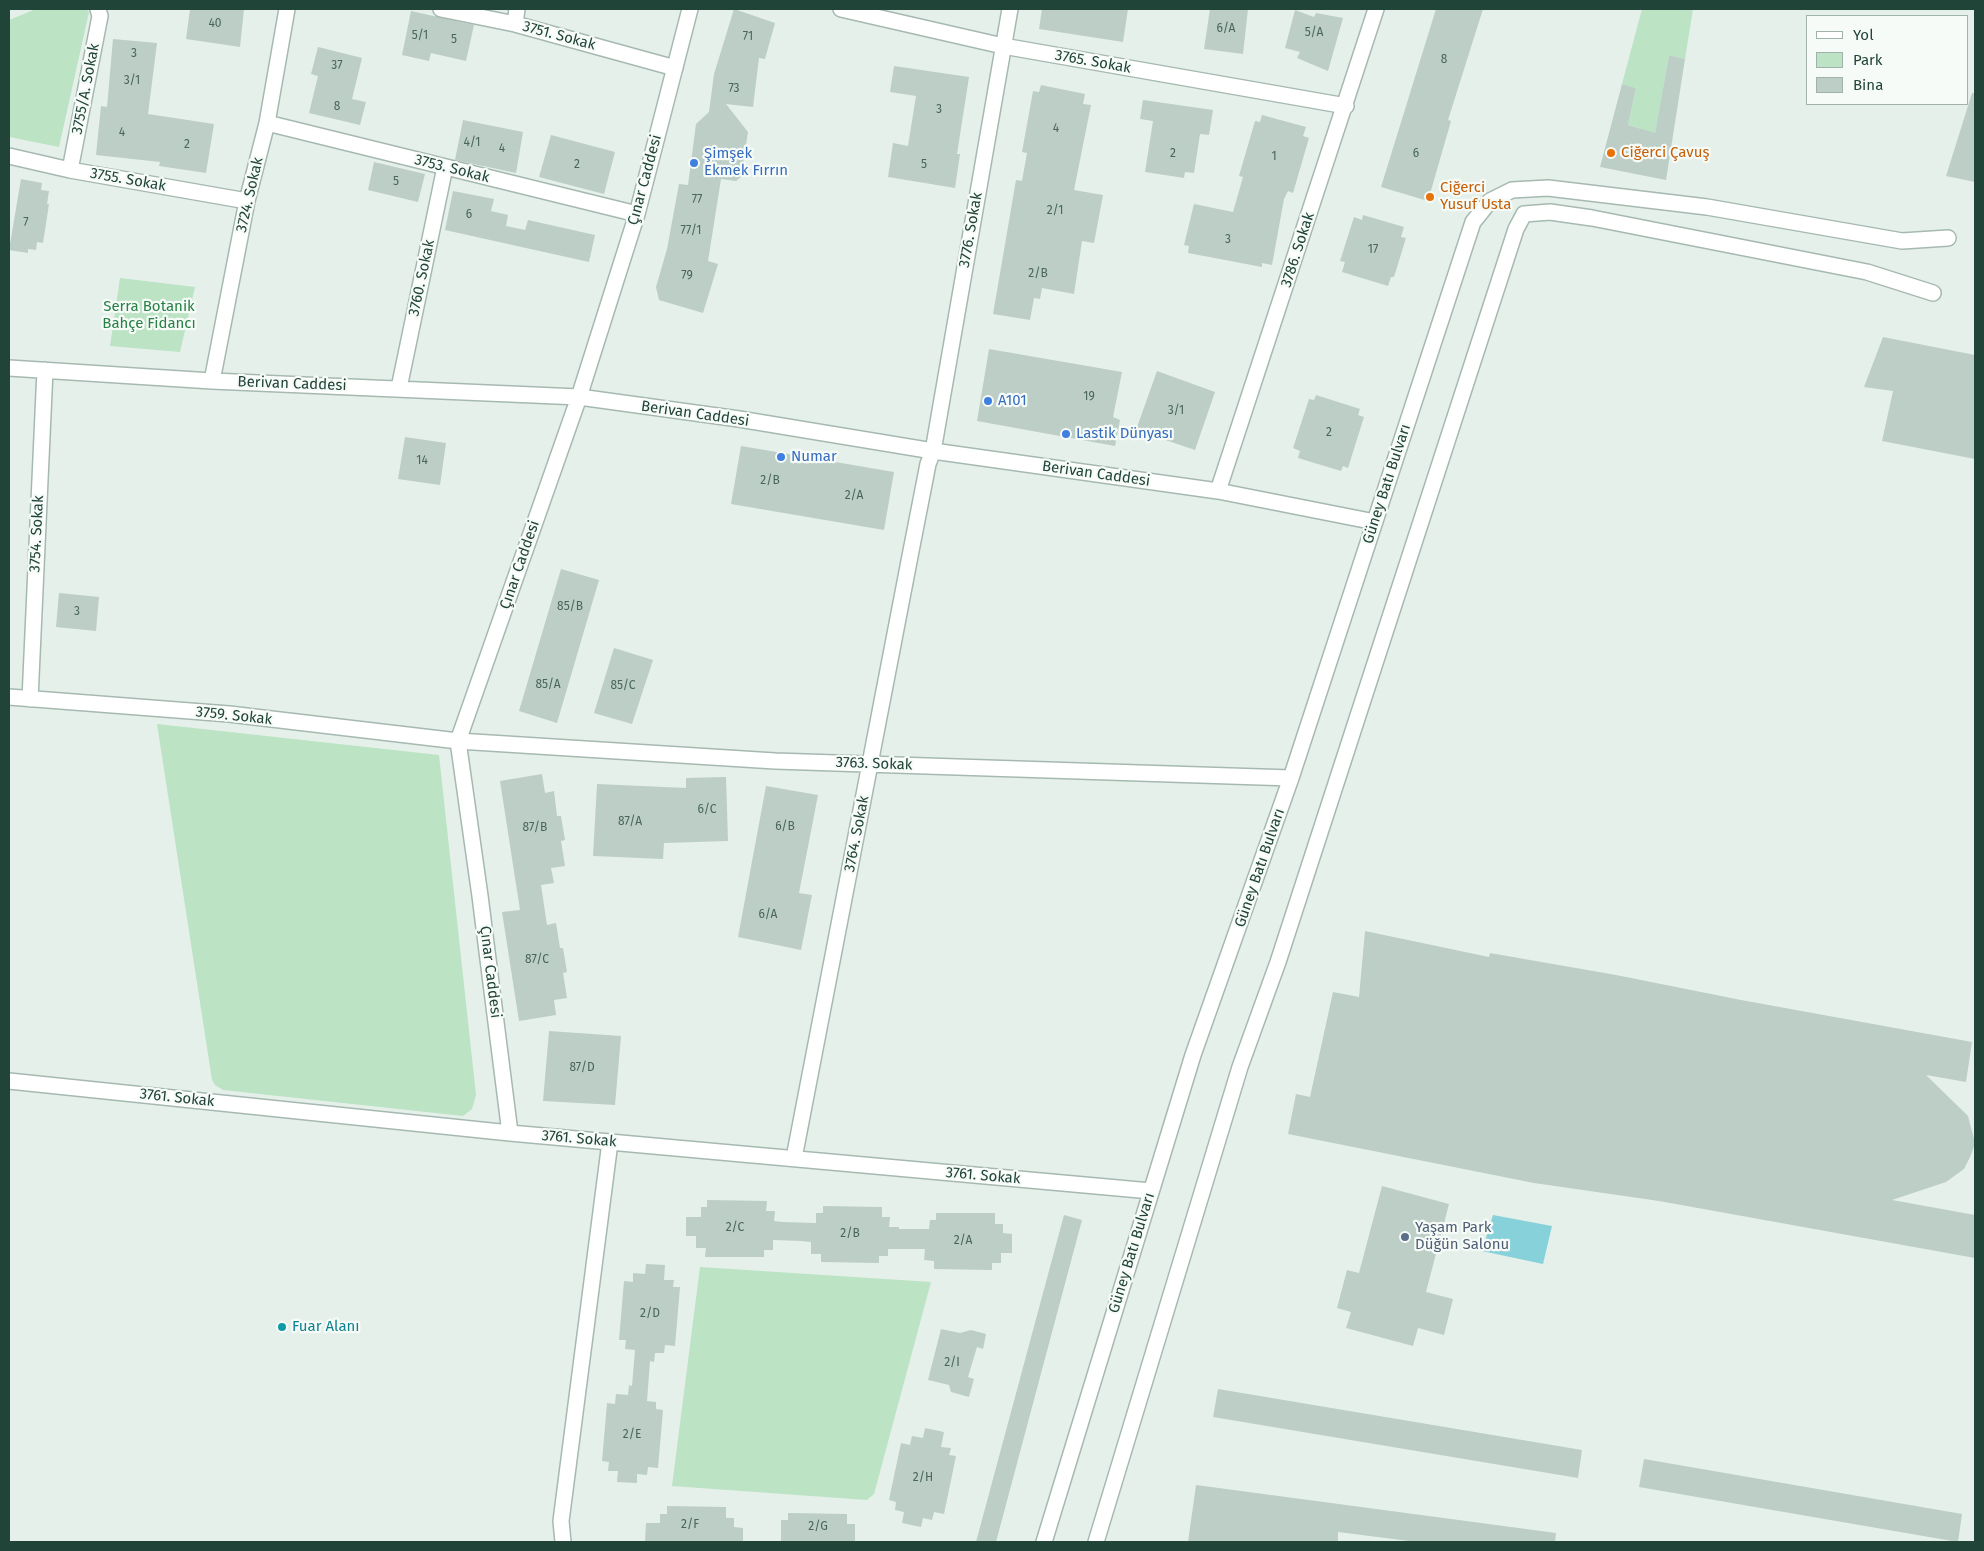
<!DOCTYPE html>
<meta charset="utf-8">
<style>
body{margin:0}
#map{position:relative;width:1984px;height:1551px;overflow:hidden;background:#e5f0ea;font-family:"Fira Sans",sans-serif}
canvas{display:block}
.frame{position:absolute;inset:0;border:10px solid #214439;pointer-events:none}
.legend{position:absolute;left:1806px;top:15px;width:162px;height:90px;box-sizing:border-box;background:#f6fbf8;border:1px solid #a1b2ac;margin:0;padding:6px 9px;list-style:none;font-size:15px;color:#214439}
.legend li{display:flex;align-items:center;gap:10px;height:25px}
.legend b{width:25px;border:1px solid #a1b2ac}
</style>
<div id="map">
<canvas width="1984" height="1551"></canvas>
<div class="frame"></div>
<ul class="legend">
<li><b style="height:6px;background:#fff"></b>Yol</li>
<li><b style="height:14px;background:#bbe3c4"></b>Park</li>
<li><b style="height:14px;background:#bccec6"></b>Bina</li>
</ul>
</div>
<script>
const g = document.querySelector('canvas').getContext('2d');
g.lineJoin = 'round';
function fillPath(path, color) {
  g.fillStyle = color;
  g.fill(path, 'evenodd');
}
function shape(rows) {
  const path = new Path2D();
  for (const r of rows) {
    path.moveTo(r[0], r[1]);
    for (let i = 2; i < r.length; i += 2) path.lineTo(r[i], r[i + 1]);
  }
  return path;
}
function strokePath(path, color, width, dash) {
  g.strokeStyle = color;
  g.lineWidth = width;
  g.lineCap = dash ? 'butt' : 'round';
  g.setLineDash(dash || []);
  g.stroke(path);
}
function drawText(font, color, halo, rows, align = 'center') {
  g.font = font + ' "Fira Sans",sans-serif';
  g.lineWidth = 4.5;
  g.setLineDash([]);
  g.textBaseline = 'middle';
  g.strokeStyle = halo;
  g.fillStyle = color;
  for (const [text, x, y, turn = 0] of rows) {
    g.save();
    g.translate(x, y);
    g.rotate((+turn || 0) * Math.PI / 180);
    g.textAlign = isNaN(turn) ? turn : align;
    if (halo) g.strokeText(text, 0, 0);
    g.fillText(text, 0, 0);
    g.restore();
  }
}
const green = shape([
 [36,9,86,9,89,12,59,147,9,137,9,20],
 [1642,9,1693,9,1685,59,1669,55,1654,139,1639,128,1628,125,1636,88,1622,84],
 [120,278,195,287,180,352,110,346],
 [157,724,439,755,476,1095,472,1109,463,1116,223,1090,215,1085,212,1080],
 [700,1267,931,1282,874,1494,867,1500,672,1486]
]);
const water = shape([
 [1493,1215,1552,1226,1543,1264,1482,1251]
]);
const building = shape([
 [190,9,244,9,240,47,186,39],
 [734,9,775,23,765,59,759,58,753,107,726,104,748,132,741,177,736,181,721,179,708,261,718,264,703,313,659,300,656,287,667,249,679,184,688,185,696,124,709,112,714,74],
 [1042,9,1128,9,1123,42,1039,29],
 [1210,9,1248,9,1243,54,1204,49],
 [1436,9,1483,9,1448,120,1451,121,1428,201,1381,187],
 [1295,10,1314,17,1316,13,1343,18,1328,71,1297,58,1300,52,1285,48],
 [411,11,474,25,466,61,431,53,429,61,402,55],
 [113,39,157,43,148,114,214,124,206,173,159,166,160,162,96,155,101,106,107,107],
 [318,47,362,58,352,99,366,102,360,125,309,113,318,76,311,74],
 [1669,55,1685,59,1666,180,1600,167,1622,84,1636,88,1628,125,1655,133],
 [894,66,969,77,957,154,960,154,955,188,888,177,893,143,908,146,916,96,890,92],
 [1041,85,1085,94,1083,104,1091,105,1074,190,1103,195,1094,243,1082,241,1074,294,1042,288,1040,299,1034,298,1030,320,993,314,1016,180,1022,181,1027,153,1022,152,1033,91,1039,92],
 [1972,93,1975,93,1975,182,1946,176],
 [1143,100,1213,110,1209,135,1200,134,1194,173,1185,172,1184,178,1145,172,1153,121,1140,119],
 [1262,115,1306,127,1303,136,1309,138,1293,193,1288,191,1284,199,1272,265,1262,263,1262,267,1188,253,1189,246,1184,245,1194,204,1233,212,1243,177,1239,176,1255,121,1260,122],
 [463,120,523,132,516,173,455,160],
 [551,135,615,152,604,194,539,177],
 [374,162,425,174,418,202,368,190],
 [21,179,42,183,41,190,49,191,47,204,49,204,43,243,37,242,36,250,28,249,28,253,9,250],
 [453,191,494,199,491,211,508,215,506,226,525,230,528,220,595,235,589,262,445,230],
 [1363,215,1404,227,1401,237,1406,238,1394,277,1391,277,1388,286,1342,272,1345,262,1340,261,1354,217,1362,220],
 [1883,337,1975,355,1975,459,1882,441,1893,391,1864,387],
 [989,349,1122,372,1113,417,1120,420,1115,446,977,421],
 [1157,371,1215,392,1195,450,1136,430],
 [1316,395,1360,409,1358,415,1364,417,1348,468,1343,466,1341,471,1298,458,1300,451,1293,448,1309,399,1314,400],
 [405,437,446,443,440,485,398,479],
 [741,446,894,472,884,530,731,504],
 [561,569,599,580,557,723,519,711],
 [59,593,99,597,96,631,56,627],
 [614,648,653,660,632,724,594,713],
 [542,774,545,793,554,791,557,816,561,816,565,840,561,841,565,866,551,868,554,883,541,885,547,925,556,923,560,948,563,948,567,972,563,973,567,998,554,1000,556,1015,519,1021,502,912,520,910,500,781],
 [726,777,728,841,664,843,663,859,593,856,597,784,686,788,686,778],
 [766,786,818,795,799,893,812,895,801,950,738,937],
 [1365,931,1489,957,1490,953,1616,975,1741,1000,1972,1042,1966,1082,1926,1075,1968,1116,1975,1143,1971,1155,1964,1169,1946,1182,1892,1200,1975,1215,1975,1258,1659,1201,1534,1183,1288,1134,1296,1094,1310,1097,1333,992,1359,997],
 [549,1031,621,1036,615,1105,543,1101],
 [1382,1186,1449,1204,1426,1292,1453,1299,1444,1335,1418,1328,1413,1346,1346,1328,1351,1312,1337,1308,1347,1270,1359,1273],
 [707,1200,767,1201,766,1211,775,1211,774,1221,783,1222,816,1223,816,1213,823,1213,823,1206,882,1207,882,1217,890,1217,889,1227,899,1227,899,1229,929,1229,930,1220,936,1220,936,1213,995,1213,995,1224,1003,1224,1003,1233,1012,1234,1012,1253,1001,1253,1001,1263,992,1263,992,1270,934,1269,934,1261,924,1260,925,1249,888,1249,888,1256,879,1256,879,1263,821,1262,821,1254,811,1254,811,1242,801,1241,773,1240,773,1250,764,1250,764,1257,705,1257,706,1248,696,1248,696,1236,686,1236,686,1217,701,1217,701,1207,707,1207],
 [1064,1215,1082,1220,996,1542,976,1542],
 [646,1264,665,1265,664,1280,674,1280,673,1287,680,1287,675,1346,665,1345,664,1353,655,1353,654,1362,650,1361,647,1401,656,1402,656,1409,663,1410,658,1468,648,1467,647,1475,637,1474,637,1483,617,1482,618,1471,608,1471,609,1462,602,1461,607,1403,615,1404,616,1394,628,1395,629,1385,632,1386,635,1350,625,1349,626,1340,619,1340,624,1281,633,1282,633,1273,645,1274],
 [941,1329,960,1333,971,1330,986,1334,983,1349,977,1347,968,1377,974,1379,969,1397,951,1392,949,1385,928,1380],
 [1218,1389,1582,1450,1578,1478,1213,1417],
 [925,1428,944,1432,941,1447,951,1448,949,1455,956,1456,944,1514,934,1512,932,1520,923,1518,921,1527,902,1523,904,1512,895,1510,896,1502,889,1500,901,1443,910,1445,912,1436,923,1438],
 [1644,1459,1962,1514,1958,1542,1639,1487],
 [1196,1485,1556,1533,1555,1542,1417,1542,1338,1532,1338,1542,1188,1542],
 [667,1506,726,1507,726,1518,734,1518,734,1527,743,1528,743,1542,645,1542,646,1523,660,1523,660,1514,667,1514],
 [788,1513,847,1514,847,1524,855,1524,855,1542,781,1542,781,1520,788,1520]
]);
const minor = shape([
 [441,9,515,24,675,68],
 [841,9,1003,46,1346,106],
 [515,24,517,9],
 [267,123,637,214],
 [9,156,70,170,247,201],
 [70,170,100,16,98,9],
 [9,368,212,381,579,397,739,419,933,451,1218,491,1375,522],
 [212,381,247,201,267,123,287,9],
 [399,388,445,167],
 [1218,491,1376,9],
 [9,697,229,714,458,741,775,761,1291,778],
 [30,699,45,370],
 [9,1081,510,1133,1151,1191],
 [510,1133,480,896,458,741,579,397,637,214,690,9],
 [794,1158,911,551,928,464,933,451,1010,9],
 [563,1542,561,1521,610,1142],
 [1044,1542,1193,1055,1291,778,1473,222,1490,201,1512,190,1548,188,1707,207,1902,241,1948,238],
 [1096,1542,1240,1067,1278,962,1516,229,1524,214,1550,212,1592,218,1867,272,1933,293]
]);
const markers = [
 [1611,153,5,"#e8710a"],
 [694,163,5,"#3f7fe0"],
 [1430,197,5,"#e8710a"],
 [988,401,5,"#3f7fe0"],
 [1066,434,5,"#3f7fe0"],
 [781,457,5,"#3f7fe0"],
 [1405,1237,5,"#5c6f8a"],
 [282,1327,5,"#0f9aa8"]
];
const numberNames = [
 ["40",215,24],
 ["6/A",1226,29],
 ["5/A",1314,33],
 ["5/1",420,36],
 ["71",748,37],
 ["5",454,40],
 ["3",134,54],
 ["8",1444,60],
 ["37",337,66],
 ["3/1",132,81],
 ["73",734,89],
 ["8",337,107],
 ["3",939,110],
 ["4",1056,129],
 ["4",122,133],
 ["4/1",472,143],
 ["2",187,145],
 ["4",502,149],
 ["2",1173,154],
 ["6",1416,154],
 ["1",1274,157],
 ["2",577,165],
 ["5",924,165],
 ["5",396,182],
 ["77",697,200],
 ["2/1",1055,211],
 ["6",469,215],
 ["7",26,223],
 ["77/1",691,231],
 ["3",1228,240],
 ["17",1373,250],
 ["2/B",1038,274],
 ["79",687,276],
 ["19",1089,397],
 ["3/1",1176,411],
 ["2",1329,433],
 ["14",422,461],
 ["2/B",770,481],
 ["2/A",854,496],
 ["85/B",570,607],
 ["3",77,612],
 ["85/A",548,685],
 ["85/C",623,686],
 ["6/C",707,810],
 ["87/A",630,822],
 ["6/B",785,827],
 ["87/B",535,828],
 ["6/A",768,915],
 ["87/C",537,960],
 ["87/D",582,1068],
 ["2/C",735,1228],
 ["2/B",850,1234],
 ["2/A",963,1241],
 ["2/D",650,1314],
 ["2/I",952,1363],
 ["2/E",632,1435],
 ["2/H",923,1478],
 ["2/F",690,1525],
 ["2/G",818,1527]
];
const streetNames = [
 ["3751. Sokak",559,36,15],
 ["3765. Sokak",1093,62,10],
 ["3755/A. Sokak",86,89,-79],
 ["3753. Sokak",452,169,14],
 ["3755. Sokak",128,180,10],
 ["Çınar Caddesi",645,180,-75],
 ["3724. Sokak",250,195,-77],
 ["3776. Sokak",971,230,-80],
 ["3786. Sokak",1298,250,-72],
 ["3760. Sokak",422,278,-78],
 ["Berivan Caddesi",292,384,2],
 ["Berivan Caddesi",695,414,8],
 ["Berivan Caddesi",1096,474,8],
 ["Güney Batı Bulvarı",1387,484,-72],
 ["3754. Sokak",37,534,-87],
 ["Çınar Caddesi",520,565,-71],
 ["3759. Sokak",234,716,6],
 ["3763. Sokak",874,764,2],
 ["3764. Sokak",857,834,-79],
 ["Güney Batı Bulvarı",1260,868,-71],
 ["Çınar Caddesi",490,972,83],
 ["3761. Sokak",177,1098,6],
 ["3761. Sokak",579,1139,5],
 ["3761. Sokak",983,1176,5],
 ["Güney Batı Bulvarı",1132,1253,-73]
];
const foodNames = [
 ["Ciğerci Çavuş",1621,153],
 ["Ciğerci",1440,188],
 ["Yusuf Usta",1440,205]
];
const shopNames = [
 ["Şimşek",704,154],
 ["Ekmek Fırrın",704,171],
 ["A101",998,401],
 ["Lastik Dünyası",1076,434],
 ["Numar",791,457]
];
const parkNames = [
 ["Serra Botanik",149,307],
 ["Bahçe Fidancı",149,324]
];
const serviceNames = [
 ["Yaşam Park",1415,1228],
 ["Düğün Salonu",1415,1245]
];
const cultureNames = [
 ["Fuar Alanı",292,1327]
];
fillPath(green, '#bbe3c4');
fillPath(water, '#87d1da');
fillPath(building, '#bccec6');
strokePath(minor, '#a6b9b1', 18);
strokePath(minor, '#fff', 15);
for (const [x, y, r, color] of markers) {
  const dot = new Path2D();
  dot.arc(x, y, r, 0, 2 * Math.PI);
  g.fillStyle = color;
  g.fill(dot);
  strokePath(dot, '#f6fbf8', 2);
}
drawText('12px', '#48665c', null, numberNames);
drawText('15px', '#214439', '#f6fbf8', streetNames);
drawText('15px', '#c56008', '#f6fbf8', foodNames, 'left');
drawText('15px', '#366cbe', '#f6fbf8', shopNames, 'left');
drawText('15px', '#268145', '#f6fbf8', parkNames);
drawText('15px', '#4e5e75', '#f6fbf8', serviceNames, 'left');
drawText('15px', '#0d838f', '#f6fbf8', cultureNames, 'left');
</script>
